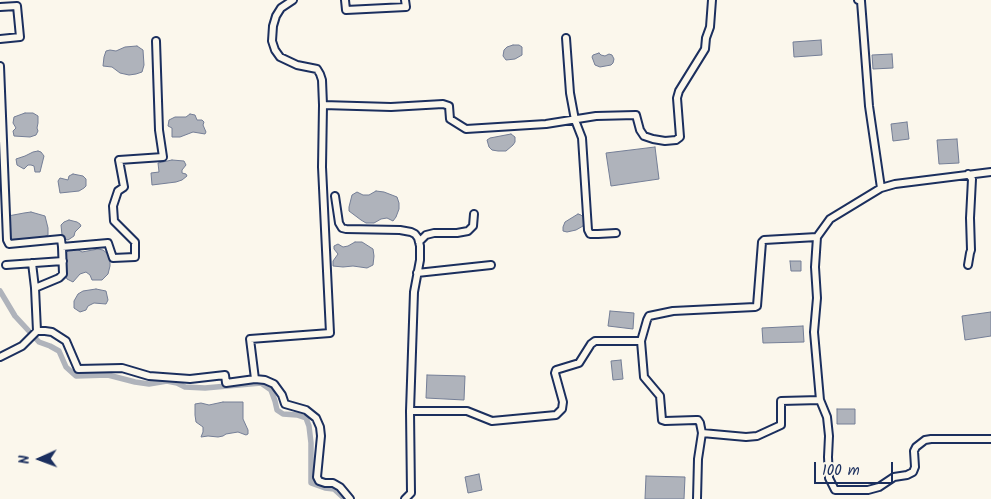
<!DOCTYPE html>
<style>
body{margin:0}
#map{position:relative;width:991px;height:499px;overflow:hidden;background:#fbf7ec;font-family:Kalam,sans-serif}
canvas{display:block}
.north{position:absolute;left:15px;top:434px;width:50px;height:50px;-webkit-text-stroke:4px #fbf7ec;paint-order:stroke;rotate:268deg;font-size:14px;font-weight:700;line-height:20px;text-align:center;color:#1b2f5e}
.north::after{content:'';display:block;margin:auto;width:18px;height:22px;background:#1b2f5e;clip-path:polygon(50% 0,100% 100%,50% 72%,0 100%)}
.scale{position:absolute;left:814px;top:462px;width:79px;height:22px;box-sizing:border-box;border:2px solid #1b2f5e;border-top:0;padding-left:6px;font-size:15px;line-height:18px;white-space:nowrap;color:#1b2f5e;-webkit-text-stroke:4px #fbf7ec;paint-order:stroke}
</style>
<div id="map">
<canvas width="991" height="499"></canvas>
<div class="north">N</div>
<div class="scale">100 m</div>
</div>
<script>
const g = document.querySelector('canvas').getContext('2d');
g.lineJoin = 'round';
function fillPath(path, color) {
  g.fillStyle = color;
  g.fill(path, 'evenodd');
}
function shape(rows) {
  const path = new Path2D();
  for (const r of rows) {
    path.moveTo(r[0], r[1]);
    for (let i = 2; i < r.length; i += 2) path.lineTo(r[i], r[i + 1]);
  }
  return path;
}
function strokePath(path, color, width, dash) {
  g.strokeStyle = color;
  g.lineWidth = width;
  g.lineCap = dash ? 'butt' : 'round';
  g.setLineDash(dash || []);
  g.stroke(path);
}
const water = shape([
 [821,40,822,55,794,57,793,42,821,40],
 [513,45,519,45,522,47,522,55,515,59,506,60,503,56,504,50,507,47,513,45],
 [137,46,143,50,144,65,142,72,136,74,129,75,120,73,112,67,103,66,104,57,106,51,110,50,116,51,125,47,137,46],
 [599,53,601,55,605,56,609,54,612,55,614,59,613,63,611,65,600,67,595,65,592,57,593,55,599,53],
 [892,54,893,68,873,69,872,55,892,54],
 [25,113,33,113,38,116,38,123,37,128,38,131,36,135,30,137,14,136,13,131,16,128,13,123,14,117,25,113],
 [190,114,195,115,197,120,202,120,204,122,203,125,206,132,205,134,193,132,180,137,172,137,172,128,168,126,169,120,175,117,186,117,190,114],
 [907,122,909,139,893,141,891,124,907,122],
 [511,134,515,137,515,142,513,145,506,151,498,151,492,150,489,147,487,140,490,138,511,134],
 [957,139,959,163,939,164,937,140,957,139],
 [655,147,659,179,611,186,606,153,655,147],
 [38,151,41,152,44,156,40,172,35,172,34,166,31,165,28,165,24,169,17,165,16,159,25,156,33,152,38,151],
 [172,160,184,161,186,165,182,170,182,173,186,174,187,176,182,180,176,182,152,185,151,173,159,172,158,163,172,160],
 [73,174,83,176,86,179,86,186,84,188,79,191,60,193,58,181,60,178,68,180,69,176,73,174],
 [376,191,384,192,397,197,399,203,399,209,396,217,393,221,387,218,381,219,374,223,366,223,361,220,349,211,349,207,352,195,357,192,363,195,369,195,376,191],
 [31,212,45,216,48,228,48,235,42,238,20,241,10,240,8,216,24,213,31,212],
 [578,214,581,215,584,218,585,221,583,226,576,230,567,232,563,231,563,227,565,222,578,214],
 [69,220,77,222,80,224,81,226,75,232,74,236,68,240,63,238,62,235,61,225,64,222,69,220],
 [355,242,362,242,373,249,374,256,373,265,367,268,353,266,343,267,333,266,333,261,338,254,334,249,334,246,338,244,343,247,348,246,355,242],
 [77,249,82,252,98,249,103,250,108,254,110,261,110,266,108,274,102,280,92,280,90,275,86,272,80,274,73,282,67,279,65,275,65,254,69,250,77,249],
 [790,261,801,261,801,271,791,271,790,261],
 [96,289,106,291,108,300,106,304,94,303,88,306,86,310,80,312,74,308,74,301,78,294,83,291,96,289],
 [610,311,634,313,633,329,608,326,610,311],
 [991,312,991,336,965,340,962,316,991,312],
 [803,326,804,342,763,343,762,328,803,326],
 [621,360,623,379,613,380,611,361,621,360],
 [427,375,465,376,464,400,426,398,427,375],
 [223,402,243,402,243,419,248,430,248,434,246,435,238,432,226,434,223,436,218,437,208,436,201,437,203,432,203,427,196,422,195,415,195,404,201,403,209,405,223,402],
 [837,409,855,409,855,424,837,424,837,409],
 [479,474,482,490,468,493,465,477,479,474],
 [646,476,685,477,684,499,645,499,646,476]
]);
const canal = shape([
 [0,291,15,316,39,342,50,346,59,351,66,367,76,376,108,375,135,382,149,384,167,381,177,383,185,387,205,388,261,383,271,390,275,401,277,410,283,414,297,415,306,418,309,426,311,443,311,483,325,488,334,489,345,499]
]);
const street = shape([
 [293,0,281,8,276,16,273,26,272,41,275,50,280,57,297,65,317,69,320,74,322,80,323,105],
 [345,0,346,10,406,7,405,0],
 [858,0,861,1,869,106,881,188],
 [0,7,17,6,20,37,0,39],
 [566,38,570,93,575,120,582,138,588,230,590,234,598,234,616,233],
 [0,66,7,240,9,244,61,239,62,247],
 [991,172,895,184,881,188,830,219,817,237,815,267,817,298,814,332,820,400,827,417,829,436,828,457,829,478,835,490,868,490,879,487,894,477,907,475,913,472,915,467,914,451,916,447,925,440,931,439,991,439],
 [968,174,972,179,970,218,971,250,970,253,968,265],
 [335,196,339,223,342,228,346,229,400,230,411,232,415,234,418,238,420,246,420,260,414,292,410,411,411,493,405,499],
 [419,242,426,235,434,233,457,233,468,231,473,226,474,214],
 [32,263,35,288],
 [6,265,63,261],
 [417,273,491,265],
 [37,331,35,288,59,278,63,274,62,247,108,243,113,258,135,257,135,242,114,221,113,206,118,191,124,187,119,160,163,157,159,130,156,41],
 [0,357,22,346,37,331,45,331,52,332,66,341,78,369,122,368,149,376,190,379,225,375,226,383,255,379,265,380,274,384,282,395,285,404,306,410,316,418,320,427,321,436,317,477,319,481,325,483,333,483,340,487,350,499],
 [255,379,250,339,330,333,322,167,323,105,391,107,443,104,449,106,450,119,466,129,546,124,596,116,636,115,640,130,644,136,653,139,665,141,676,140,680,137,677,98,679,91,705,49,706,38,710,27,712,0],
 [410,411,467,411,492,421,556,415,562,409,563,402,555,373,556,370,579,363,591,344,595,341,641,341],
 [702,433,746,437,757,436,781,425,781,401,820,400],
 [697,499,698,459,702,433,700,423,698,420,696,420,665,421,662,420,660,396,644,377,641,341,647,320,649,316,673,311,755,307,757,306,762,242,764,240,817,237]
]);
fillPath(water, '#afb3bb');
strokePath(water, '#747e96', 1);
strokePath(canal, '#afb3bb', 5.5);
strokePath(street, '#1b2f5e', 10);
strokePath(street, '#fbf7ec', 6);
</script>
